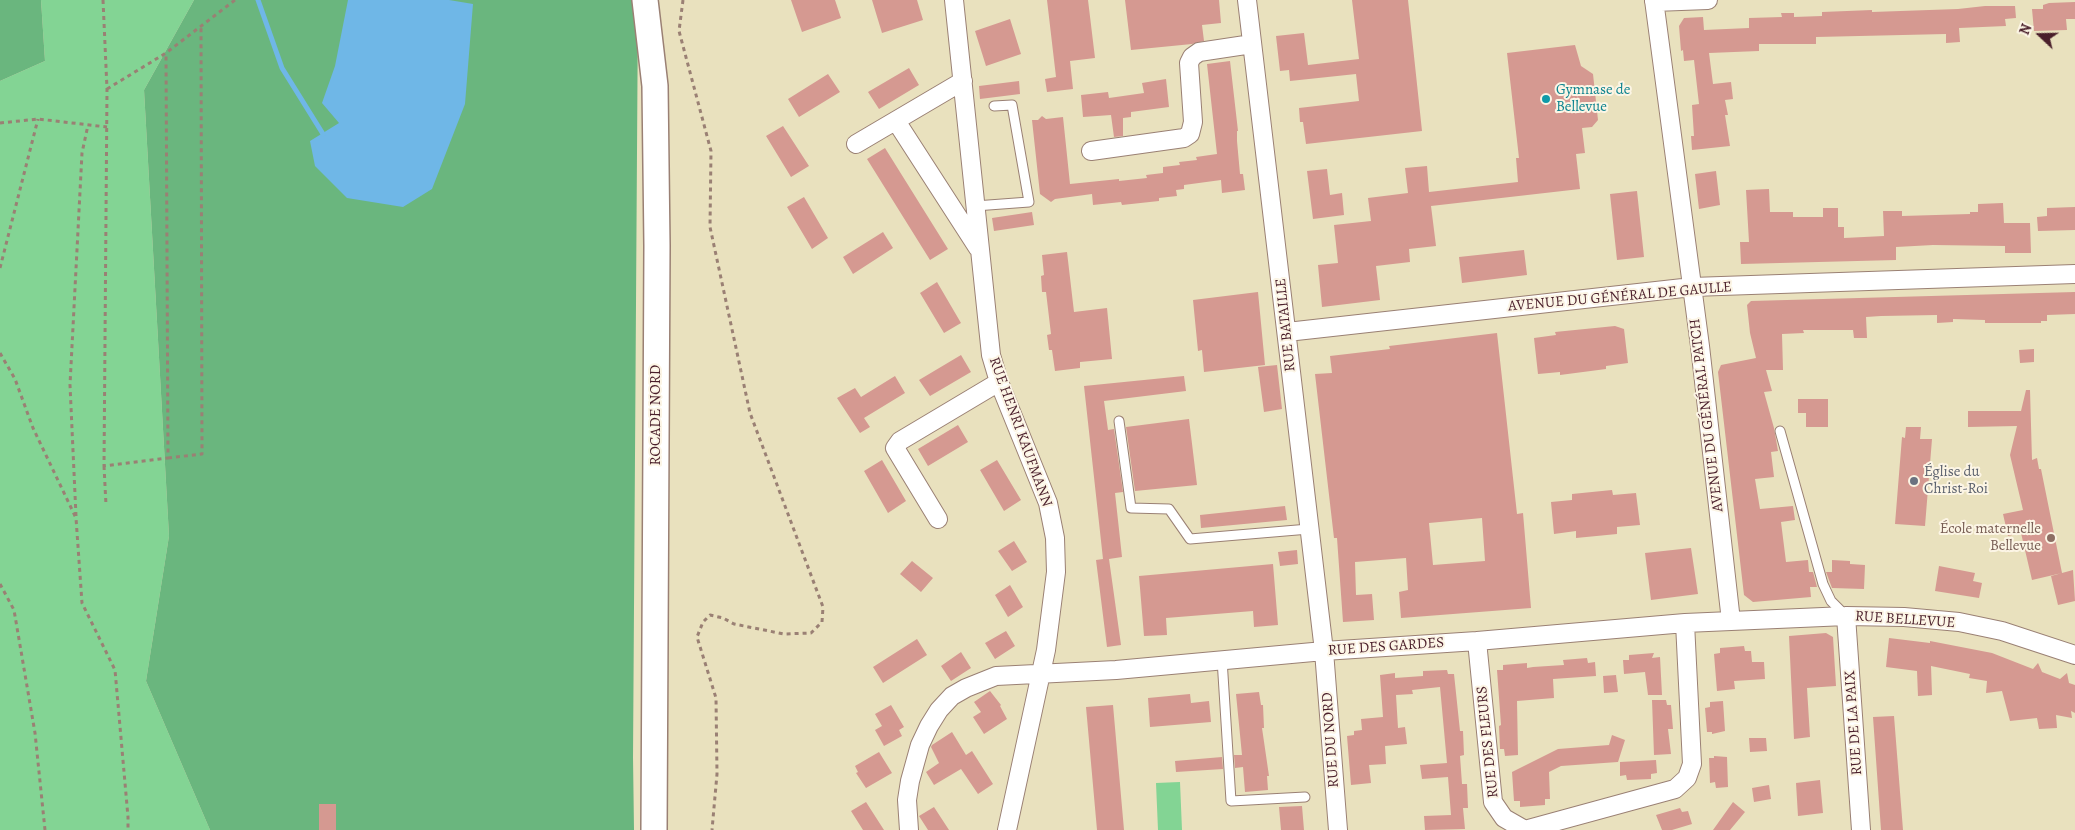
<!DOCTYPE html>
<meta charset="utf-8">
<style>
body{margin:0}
#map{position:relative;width:2075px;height:830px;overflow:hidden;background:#e9e1be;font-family:Alegreya,serif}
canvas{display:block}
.north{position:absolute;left:2015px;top:10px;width:50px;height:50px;-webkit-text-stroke:4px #fcf5e5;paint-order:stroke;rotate:291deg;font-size:14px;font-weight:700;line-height:20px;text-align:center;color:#4a1f2b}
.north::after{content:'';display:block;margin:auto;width:18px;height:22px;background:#4a1f2b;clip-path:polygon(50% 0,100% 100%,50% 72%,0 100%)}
</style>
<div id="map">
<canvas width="2075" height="830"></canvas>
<div class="north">N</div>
</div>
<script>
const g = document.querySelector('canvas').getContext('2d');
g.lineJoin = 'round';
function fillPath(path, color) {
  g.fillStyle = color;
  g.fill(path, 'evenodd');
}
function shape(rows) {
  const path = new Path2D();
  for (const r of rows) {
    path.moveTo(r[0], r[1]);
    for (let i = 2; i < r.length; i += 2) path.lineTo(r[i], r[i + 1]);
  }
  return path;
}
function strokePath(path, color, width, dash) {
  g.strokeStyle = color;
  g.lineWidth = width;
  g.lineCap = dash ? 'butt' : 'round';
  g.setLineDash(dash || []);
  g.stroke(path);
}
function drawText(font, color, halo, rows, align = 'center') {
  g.font = font + ' Alegreya,serif';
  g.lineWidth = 4;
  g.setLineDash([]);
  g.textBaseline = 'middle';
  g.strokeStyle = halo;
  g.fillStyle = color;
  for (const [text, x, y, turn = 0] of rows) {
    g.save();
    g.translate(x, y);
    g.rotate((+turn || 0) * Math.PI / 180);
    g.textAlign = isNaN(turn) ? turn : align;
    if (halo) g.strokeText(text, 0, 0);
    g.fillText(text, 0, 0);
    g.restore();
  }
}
const green = shape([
 [41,0,194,0,144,90,169,536,146,681,210,830,0,830,0,81,45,61],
 [1180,782,1182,830,1158,830,1156,783]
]);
const forest = shape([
 [0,0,41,0,45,61,0,81],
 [194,0,638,0,633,757,634,830,210,830,146,681,169,536,144,90]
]);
const water = shape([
 [348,0,449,0,473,4,465,104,432,189,403,207,347,198,315,166,310,141,339,123,322,103,335,66]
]);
const stream = shape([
 [258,0,282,68,323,134]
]);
const building = shape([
 [791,0,835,0,841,18,802,32],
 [872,0,917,0,923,20,882,33],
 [1047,0,1088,0,1095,58,1070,61,1073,89,1047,92,1045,79,1056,77],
 [1125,0,1219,0,1221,23,1202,25,1204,41,1192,44,1131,50],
 [1352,0,1408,0,1422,131,1306,144,1303,122,1300,122,1299,108,1359,101,1356,74,1290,81,1289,70,1280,71,1276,36,1304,33,1308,65,1359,59],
 [2075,2,2075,19,2066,19,2067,30,2034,31,2032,9,2043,9,2043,5,2049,3],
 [1985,6,2015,6,2016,18,2005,19,2006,26,1959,28,1960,42,1946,43,1946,34,1816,37,1816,44,1759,44,1759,51,1709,53,1713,84,1731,82,1733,99,1725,100,1728,115,1725,115,1730,146,1692,150,1691,136,1694,136,1692,105,1699,104,1694,60,1684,61,1683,50,1681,51,1679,26,1684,18,1703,17,1704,30,1749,28,1749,18,1782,17,1781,13,1794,13,1794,17,1822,16,1822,12,1872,10,1872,12,1958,9],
 [1010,19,1021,54,986,66,975,31],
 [1575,45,1581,66,1593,74,1598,120,1592,127,1582,128,1585,153,1576,154,1580,189,1431,206,1436,246,1409,249,1410,262,1376,266,1380,300,1322,307,1318,265,1338,263,1334,225,1371,221,1368,198,1408,193,1405,168,1427,166,1429,192,1518,182,1516,158,1519,158,1507,53],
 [1230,61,1238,131,1237,131,1237,141,1240,174,1243,174,1245,190,1222,193,1221,180,1184,185,1184,189,1176,190,1177,196,1159,198,1159,201,1122,205,1121,202,1093,205,1092,194,1055,199,1051,202,1040,194,1032,120,1038,120,1042,116,1046,119,1063,117,1070,184,1119,179,1119,181,1147,178,1146,175,1163,173,1163,167,1180,165,1179,162,1197,160,1196,157,1217,154,1207,64],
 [909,68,919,85,879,109,868,92],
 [828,74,840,92,799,117,788,99],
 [1166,79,1169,107,1131,112,1131,117,1123,118,1123,136,1114,137,1111,115,1083,117,1081,95,1108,92,1109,98,1144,93,1142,83],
 [1019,81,1020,94,980,99,979,86],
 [783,126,809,166,791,177,766,136],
 [885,148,948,249,930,260,867,159],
 [1327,169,1330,195,1342,193,1344,215,1313,219,1307,171],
 [1716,171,1720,205,1699,209,1695,174],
 [1769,189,1770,212,1793,212,1793,217,1823,217,1823,208,1838,208,1838,227,1844,227,1844,238,1884,236,1883,211,1902,211,1902,216,1970,214,1970,212,1978,212,1978,204,2003,203,2004,223,2030,223,2031,253,2005,253,2005,246,1933,245,1896,247,1896,260,1741,264,1740,242,1749,242,1746,190],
 [1637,191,1644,257,1617,260,1610,194],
 [804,197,828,238,812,249,787,207],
 [2075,207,2075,230,2038,231,2037,217,2047,216,2047,208],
 [1032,212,1034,225,994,231,992,218],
 [883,232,893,248,853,274,843,257],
 [1524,250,1527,275,1462,283,1459,257],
 [1067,252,1074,312,1107,308,1112,359,1080,362,1080,368,1055,371,1052,350,1049,350,1047,335,1051,334,1046,292,1042,292,1041,276,1044,275,1042,255],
 [937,282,961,323,944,333,920,293],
 [1258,292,1265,365,1204,372,1202,350,1198,351,1193,300],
 [2075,292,2075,314,2047,315,2047,321,2041,321,2041,323,1985,323,1985,320,1953,319,1953,322,1937,323,1937,315,1881,316,1866,317,1867,338,1854,338,1853,330,1803,330,1804,333,1782,334,1783,370,1766,370,1772,391,1764,392,1774,428,1778,451,1771,452,1774,477,1755,479,1760,509,1793,506,1795,520,1781,522,1786,562,1808,560,1809,572,1813,572,1817,587,1810,587,1811,597,1753,602,1744,595,1718,372,1721,365,1756,358,1750,333,1747,305,1751,301],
 [1615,326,1624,329,1628,363,1606,366,1606,369,1560,375,1560,372,1538,374,1534,338,1556,335,1555,332],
 [1497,333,1517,514,1523,513,1531,608,1401,618,1399,592,1408,590,1406,558,1355,562,1356,595,1372,594,1374,620,1343,622,1337,538,1334,538,1315,374,1332,373,1330,356,1390,349,1389,346],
 [1482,518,1485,561,1433,565,1429,523],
 [2034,349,2034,362,2020,363,2019,350],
 [961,355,971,372,930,396,919,380],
 [1277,365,1282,409,1264,412,1258,367],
 [895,376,905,393,864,418,870,427,860,433,837,398,855,388,861,397],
 [1184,376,1186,391,1104,401,1108,430,1114,429,1123,492,1115,493,1122,557,1109,559,1121,645,1107,647,1096,560,1103,559,1084,386],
 [2026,390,2030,390,2032,460,2037,458,2039,469,2041,469,2062,573,2032,580,2021,533,2008,536,2003,514,2023,510,2010,455,2017,426,1968,427,1968,411,2021,411],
 [1798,399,1828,399,1828,427,1806,427,1806,413,1798,413],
 [1189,419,1197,485,1135,491,1126,427],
 [958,425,968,442,928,466,918,449],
 [1906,427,1921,427,1920,439,1932,439,1925,526,1895,524,1902,437,1905,438],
 [882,460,906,501,888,513,864,471],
 [997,460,1021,500,1004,511,980,470],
 [1612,490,1613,495,1636,493,1640,525,1617,527,1617,534,1576,538,1576,531,1554,534,1551,502,1572,500,1572,494],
 [1285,506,1287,520,1201,528,1200,515],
 [1014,541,1027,562,1012,571,998,551],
 [1691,548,1698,594,1651,600,1645,553],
 [1297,550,1298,564,1280,566,1278,552],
 [1832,560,1850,561,1850,564,1865,565,1864,589,1832,588,1826,572,1832,572],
 [912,561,933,578,921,592,900,574],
 [1273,564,1278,625,1254,627,1253,611,1166,618,1167,635,1144,636,1139,576],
 [1939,566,1975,573,1973,581,1982,583,1979,598,1935,591],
 [2073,570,2075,601,2058,605,2051,576],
 [1010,585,1023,607,1008,617,995,595],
 [1006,631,1015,646,995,659,985,643],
 [1826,633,1833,637,1836,686,1807,688,1810,737,1794,739,1789,636],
 [1889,638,1930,643,1930,641,1992,653,2033,669,2038,663,2042,672,2060,679,2067,673,2069,683,2075,685,2075,713,2071,711,2072,718,2056,715,2057,728,2039,729,2037,718,2010,721,2002,691,1986,693,1987,681,1969,678,1970,674,1931,666,1932,695,1918,696,1917,671,1886,667],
 [917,639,927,655,883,683,873,667],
 [1744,646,1745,651,1751,651,1752,662,1764,662,1765,679,1734,681,1735,689,1717,691,1714,654,1720,653,1720,648],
 [961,652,971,668,951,681,941,666],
 [1654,653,1652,658,1660,657,1662,695,1648,695,1645,672,1624,674,1623,660,1629,660,1629,655],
 [1587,658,1588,663,1595,662,1596,676,1553,679,1554,698,1517,701,1518,755,1505,756,1504,749,1500,749,1499,726,1501,725,1497,670,1503,670,1503,665,1527,663,1527,668,1533,667,1564,665,1563,660],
 [1447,670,1448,674,1454,674,1460,731,1463,731,1464,755,1460,756,1462,784,1467,784,1468,808,1463,808,1465,829,1425,830,1424,816,1451,815,1448,777,1422,779,1420,765,1447,763,1440,687,1412,690,1413,694,1396,695,1398,728,1405,727,1407,744,1385,746,1386,764,1369,765,1371,783,1351,785,1347,736,1354,735,1354,731,1362,730,1361,719,1383,717,1380,675,1395,673,1395,678,1423,676,1423,671],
 [1616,675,1618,692,1604,693,1603,676],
 [990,691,1001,705,1000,706,1007,719,984,734,973,717,981,712,974,702],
 [1259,692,1261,705,1263,705,1264,728,1262,728,1269,776,1267,776,1268,790,1245,792,1243,767,1235,768,1234,755,1242,755,1236,694],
 [1190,694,1191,703,1209,701,1211,722,1150,727,1148,698],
 [1652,700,1666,700,1667,705,1671,705,1673,729,1668,729,1671,754,1654,755],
 [1723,701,1725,731,1712,734,1712,732,1707,732,1705,708,1710,707,1710,702],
 [891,705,904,727,899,730,902,736,884,746,875,730,882,726,875,714],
 [1113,705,1124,830,1097,830,1086,707],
 [1894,716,1903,830,1881,830,1873,717],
 [952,732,966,755,972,751,993,784,978,794,961,769,934,785,926,772,939,763,931,747,932,745],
 [1612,735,1625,740,1618,762,1561,766,1549,772,1550,799,1545,799,1545,805,1520,807,1520,801,1514,801,1512,772,1558,749,1609,745],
 [1749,738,1766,738,1767,751,1750,752],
 [879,752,892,773,866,788,856,773,858,772,855,766],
 [1714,756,1727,757,1728,787,1716,788,1715,782,1710,783,1709,758,1714,758],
 [1222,757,1223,769,1176,772,1175,761],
 [1656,760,1657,773,1651,774,1651,779,1627,780,1626,775,1620,776,1620,762],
 [1820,780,1823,813,1798,816,1796,783],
 [1769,785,1771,799,1754,802,1752,788],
 [866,802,884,830,863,830,851,811],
 [1733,802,1745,812,1730,830,1713,830],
 [319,804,336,804,336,830,319,830],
 [1302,806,1304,830,1281,830,1279,807],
 [934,807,949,830,928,830,919,816],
 [1680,808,1682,812,1688,811,1692,824,1672,830,1662,830,1656,815]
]);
const path = shape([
 [103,0,107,89,104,466,168,458,166,53],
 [683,0,679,31,711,151,710,227,750,413,823,607,822,622,811,633,784,634,734,624,723,618,710,615,703,622,697,637,716,698,717,774,712,830],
 [107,89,166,53,235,0],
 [0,123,38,119,107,127],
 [0,268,38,119],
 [0,353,15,379,33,428,76,518,82,603,115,670,128,817,128,830],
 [168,458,202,454,201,26],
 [104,466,106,505],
 [76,516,70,385,82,153,88,125],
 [0,584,14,610,35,733,45,830]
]);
const lane = shape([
 [975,206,1029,202,1012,105,994,106],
 [1119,421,1131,508,1169,509,1190,539,1309,529],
 [1780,431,1823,584,1831,601,1845,615],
 [1222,659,1231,801,1305,797]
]);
const street = shape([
 [954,0,991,355,999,382,1048,503,1055,538,1056,572,1046,650,1007,830],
 [1247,0,1324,651,1338,830],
 [1654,0,1700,346,1731,621],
 [1654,2,1708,0],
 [896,121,978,248],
 [856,144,963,81],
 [1091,151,1184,138,1190,134,1193,122,1189,63,1192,57,1199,52,1252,44],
 [1287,332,1692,287,2075,274],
 [938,519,895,448,900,441,999,382],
 [1846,616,1861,830],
 [1477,641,1493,802,1504,818,1525,830,1675,789,1687,778,1692,764,1685,623],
 [909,830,907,800,910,781,920,745,929,726,939,710,952,696,966,688,996,676,1116,670,1324,651,1477,641,1685,623,1846,616,1904,617,1959,622,2002,631,2075,655]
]);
const secondary = shape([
 [645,0,655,86,657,246,654,830]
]);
const markers = [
 [1546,99,5,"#0f9aa8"],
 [1914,481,5,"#6b7280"],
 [2051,538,5,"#8d6e63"]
];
const cultureNames = [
 ["Gymnase de",1556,90],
 ["Bellevue",1556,107]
];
const streetNames = [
 ["AVENUE DU GÉNÉRAL DE GAULLE",1620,297,-5],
 ["RUE BATAILLE",1286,325,-96],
 ["ROCADE NORD",656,415,-90],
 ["AVENUE DU GÉNÉRAL PATCH",1707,415,-97],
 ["RUE HENRI KAUFMANN",1020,432,70],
 ["RUE BELLEVUE",1905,620,4],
 ["RUE DES GARDES",1386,647,-4],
 ["RUE DE LA PAIX",1854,723,-94],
 ["RUE DU NORD",1331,740,-94],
 ["RUE DES FLEURS",1488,742,-96]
];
const worshipNames = [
 ["Église du",1924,472],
 ["Christ-Roi",1924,489]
];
const educationNames = [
 ["École maternelle",2041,529],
 ["Bellevue",2041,546]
];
fillPath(green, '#83d494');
fillPath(forest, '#6ab67e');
fillPath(water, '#6fb7e7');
strokePath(stream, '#6fb7e7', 5);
fillPath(building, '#d59991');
strokePath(lane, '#9a8074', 11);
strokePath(street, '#9a8074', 20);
strokePath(secondary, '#9a8074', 28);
strokePath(path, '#9a8074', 3, [4, 4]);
strokePath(lane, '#fff', 9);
strokePath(street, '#fff', 18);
strokePath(secondary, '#fff', 25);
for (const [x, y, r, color] of markers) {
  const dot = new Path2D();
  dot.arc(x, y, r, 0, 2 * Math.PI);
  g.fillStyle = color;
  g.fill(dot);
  strokePath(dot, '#fcf5e5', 2);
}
drawText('15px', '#0d838f', '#fcf5e5', cultureNames, 'left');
drawText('15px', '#4a1f2b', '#fcf5e5', streetNames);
drawText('15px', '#5b616d', '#fcf5e5', worshipNames, 'left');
drawText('15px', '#785e54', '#fcf5e5', educationNames, 'right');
</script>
